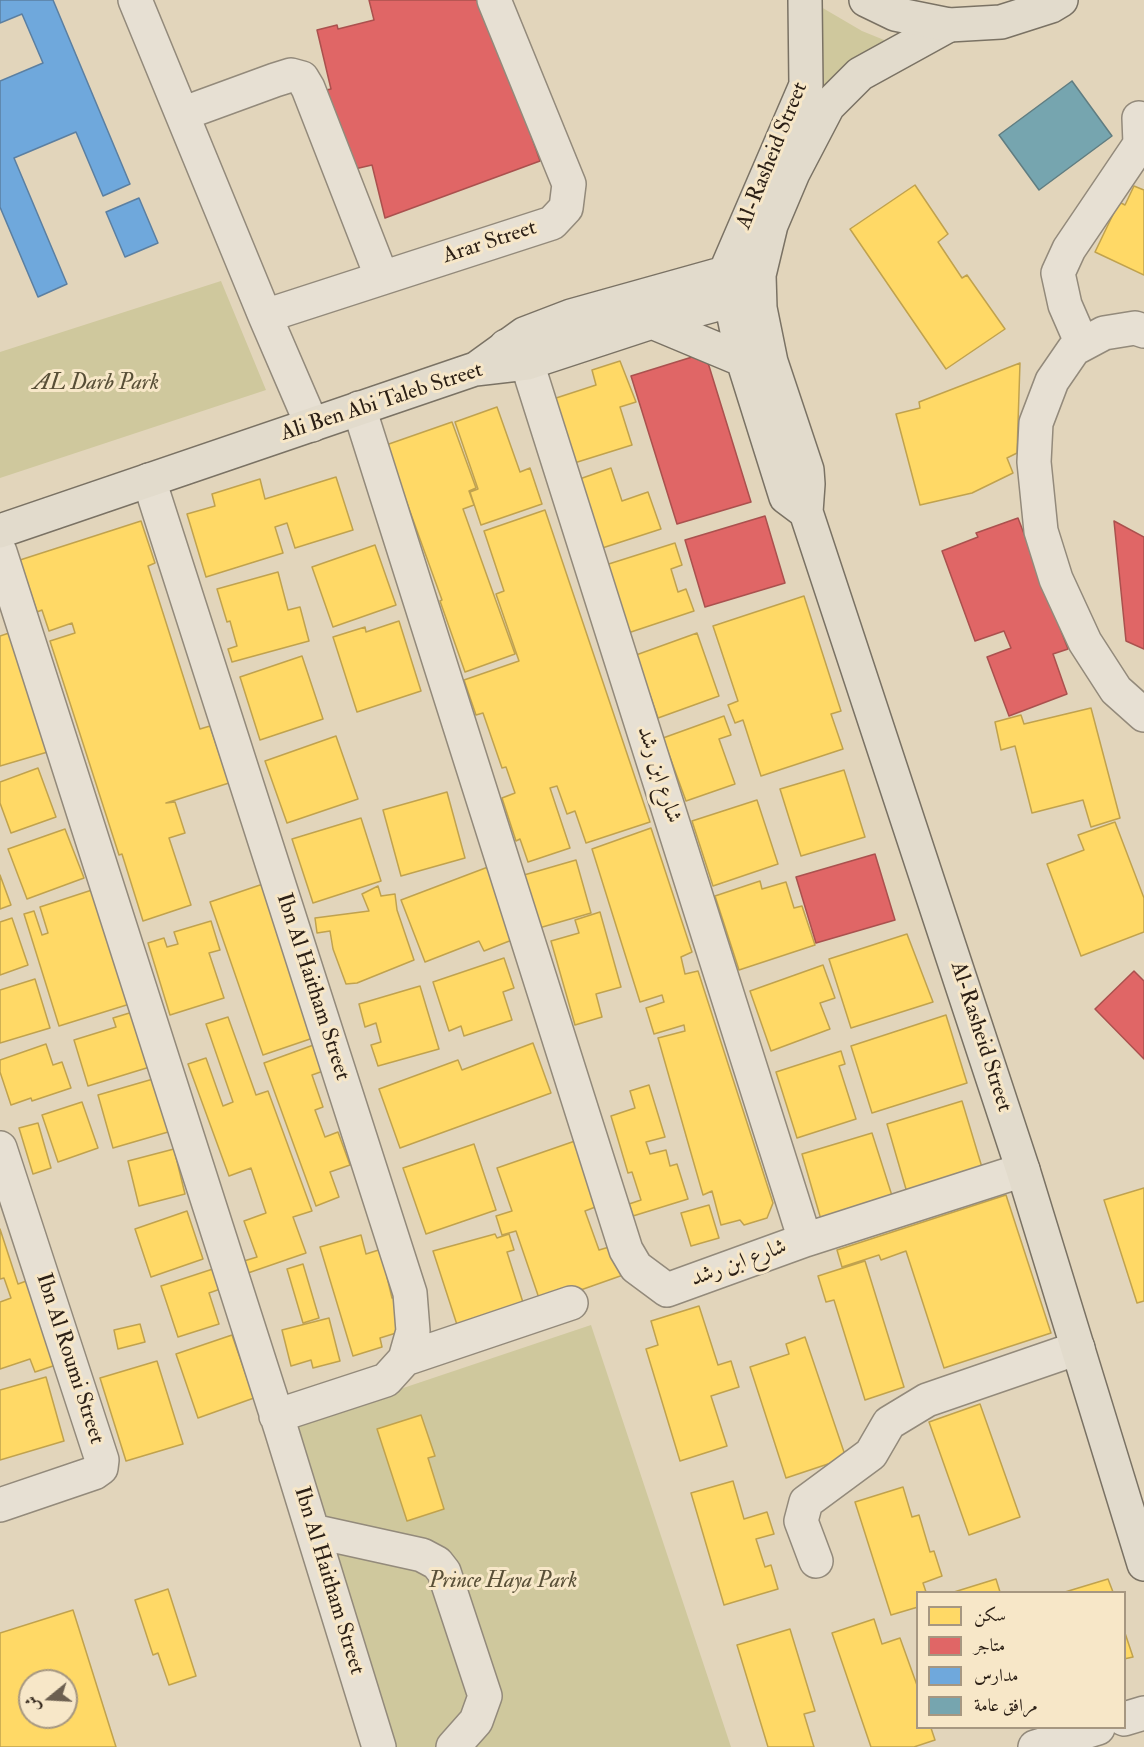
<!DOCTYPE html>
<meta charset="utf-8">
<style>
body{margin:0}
#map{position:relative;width:1144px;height:1747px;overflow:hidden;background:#e2d5bb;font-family:"IM FELL Double Pica",Amiri,serif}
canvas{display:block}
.legend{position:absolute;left:916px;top:1591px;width:210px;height:138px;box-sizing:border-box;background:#f7e7c8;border:2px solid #a69781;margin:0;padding:8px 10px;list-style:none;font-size:18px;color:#2c2016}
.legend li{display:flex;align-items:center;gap:12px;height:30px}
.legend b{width:30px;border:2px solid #a69781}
.north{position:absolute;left:18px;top:1669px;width:60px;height:60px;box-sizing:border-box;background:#f7e7c8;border:2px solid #a69781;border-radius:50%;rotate:252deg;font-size:16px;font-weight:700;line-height:24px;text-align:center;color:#2c2016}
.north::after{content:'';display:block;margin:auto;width:21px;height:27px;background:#6c5f50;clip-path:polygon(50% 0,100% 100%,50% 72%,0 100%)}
</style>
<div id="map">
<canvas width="1144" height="1747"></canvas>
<ul class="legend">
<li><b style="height:16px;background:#ffd966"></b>سكن</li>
<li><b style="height:16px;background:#e06666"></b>متاجر</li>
<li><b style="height:16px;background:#6fa8dc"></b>مدارس</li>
<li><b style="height:16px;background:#76a5af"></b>مرافق عامة</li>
</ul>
<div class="north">ش</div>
</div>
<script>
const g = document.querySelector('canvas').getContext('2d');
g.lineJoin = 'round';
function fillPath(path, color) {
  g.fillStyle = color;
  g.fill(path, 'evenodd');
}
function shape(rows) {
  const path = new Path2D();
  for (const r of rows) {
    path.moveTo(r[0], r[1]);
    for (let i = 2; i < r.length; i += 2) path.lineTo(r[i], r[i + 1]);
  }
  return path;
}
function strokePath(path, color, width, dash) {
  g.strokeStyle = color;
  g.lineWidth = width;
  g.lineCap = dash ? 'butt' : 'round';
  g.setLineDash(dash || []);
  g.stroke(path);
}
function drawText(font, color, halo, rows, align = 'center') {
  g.font = font + ' "IM FELL Double Pica",Amiri,serif';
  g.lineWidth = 6;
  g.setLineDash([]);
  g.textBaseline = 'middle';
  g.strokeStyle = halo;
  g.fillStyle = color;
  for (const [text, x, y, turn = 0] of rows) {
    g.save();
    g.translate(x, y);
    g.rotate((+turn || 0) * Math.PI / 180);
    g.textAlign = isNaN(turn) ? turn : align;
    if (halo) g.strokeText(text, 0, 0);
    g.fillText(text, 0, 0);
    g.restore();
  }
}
const green = shape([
 [821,7,862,31,894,44,816,94,822,61,819,13],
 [221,281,266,390,0,478,0,352],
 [591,1325,731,1747,383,1747,281,1429]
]);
const homes = shape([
 [915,185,948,234,938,242,962,278,967,275,1005,329,946,369,850,229,915,185],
 [1134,186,1144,190,1144,275,1095,252,1119,202,1125,205,1134,186],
 [620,361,636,402,620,407,632,445,571,464,550,400,596,385,592,370,620,361],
 [1020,363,1017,453,1007,458,1013,473,972,493,920,505,896,414,920,408,919,402,1020,363],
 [497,407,520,472,530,468,542,504,481,525,470,492,478,489,455,422,497,407],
 [452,422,476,488,469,491,474,505,463,509,515,654,465,672,440,601,442,600,386,445,452,422],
 [611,468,622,501,648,492,661,529,593,551,571,482,611,468],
 [336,477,353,530,295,548,287,523,275,527,283,553,206,577,187,514,215,506,212,494,260,479,265,499,336,477],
 [545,510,650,822,586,843,575,811,567,814,557,786,550,788,570,848,528,862,520,839,516,841,502,798,515,793,506,767,502,768,483,713,476,715,464,680,519,661,496,594,504,591,484,531,545,510],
 [141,521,155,563,148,566,200,729,210,726,229,783,166,803,175,802,185,833,169,838,191,905,143,921,122,854,119,855,50,641,75,633,72,623,49,631,42,610,37,612,20,560,141,521],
 [675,543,682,565,671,569,678,592,686,589,694,611,628,633,596,568,675,543],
 [375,545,396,605,333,627,312,567,375,545],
 [278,572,288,610,300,607,309,641,232,662,228,649,237,646,230,621,227,622,217,589,278,572],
 [804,596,841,711,831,714,843,749,761,776,743,720,735,723,728,705,738,701,713,626,804,596],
 [399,621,421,691,357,712,333,637,365,627,366,632,399,621],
 [12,632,51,751,0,766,0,636,12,632],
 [697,633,719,696,658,718,636,655,697,633],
 [302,656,323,719,260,740,240,677,302,656],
 [1091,708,1120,818,1091,827,1083,800,1032,813,1015,746,1001,750,995,722,1021,715,1024,724,1091,708],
 [724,716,731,735,719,739,735,784,686,801,663,738,724,716],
 [336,736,358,799,287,823,265,761,336,736],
 [38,768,56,817,11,833,0,803,0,782,38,768],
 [844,770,865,837,801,856,780,789,844,770],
 [447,792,465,858,401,876,383,810,447,792],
 [757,800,778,864,713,886,692,821,757,800],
 [361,818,381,881,313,903,292,839,361,818],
 [1115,822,1144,898,1144,932,1081,956,1047,864,1084,850,1078,835,1115,822],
 [651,828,692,952,681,957,685,974,698,971,773,1203,767,1218,744,1225,740,1220,721,1225,712,1191,703,1195,658,1038,685,1031,684,1025,654,1034,646,1008,664,1002,662,995,640,1002,592,849,651,828],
 [65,829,84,878,27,899,8,849,65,829],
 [576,860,591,913,539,928,524,875,576,860],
 [488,867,517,938,484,951,479,941,425,962,401,900,488,867],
 [0,875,11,905,0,909,0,875],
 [760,881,762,889,786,882,794,908,802,906,815,945,739,970,715,896,760,881],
 [263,884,316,1037,263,1055,210,902,263,884],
 [378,886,381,896,395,894,397,910,414,960,357,983,346,984,333,949,330,931,317,933,315,918,369,911,362,894,378,886],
 [95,889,133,1003,59,1026,24,914,34,911,42,935,48,933,40,907,95,889],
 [600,912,621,987,596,994,602,1017,575,1025,551,941,579,933,575,920,600,912],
 [12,918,28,965,0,975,0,922,12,918],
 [211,921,220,950,209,953,224,998,170,1015,148,943,164,938,167,947,178,944,174,932,211,921],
 [907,934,933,1002,851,1028,829,959,907,934],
 [504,958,514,988,503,992,512,1020,464,1036,461,1026,449,1031,433,982,504,958],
 [823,965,835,998,820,1003,830,1029,771,1051,750,991,823,965],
 [35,979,50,1028,0,1043,0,990,35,979],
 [420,986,439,1049,378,1066,371,1045,381,1042,376,1023,365,1027,359,1004,420,986],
 [136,1011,153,1066,88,1086,74,1040,116,1027,113,1018,136,1011],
 [946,1015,967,1083,872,1113,851,1046,946,1015],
 [228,1017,256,1095,268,1091,312,1211,293,1217,306,1253,248,1273,244,1261,257,1257,244,1221,266,1213,251,1168,229,1176,188,1064,206,1058,223,1106,233,1102,206,1024,228,1017],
 [319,1043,329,1069,312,1075,323,1107,315,1110,325,1137,338,1132,350,1165,330,1172,339,1197,316,1206,264,1063,319,1043],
 [533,1043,551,1093,400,1148,379,1089,458,1060,462,1070,533,1043],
 [46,1044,53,1065,62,1062,71,1088,32,1101,31,1098,11,1105,0,1072,0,1060,46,1044],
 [841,1051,845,1064,839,1066,856,1119,797,1138,776,1072,841,1051],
 [160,1077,175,1130,113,1148,98,1095,160,1077],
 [649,1085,665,1137,646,1142,650,1154,666,1150,670,1166,677,1164,688,1199,633,1216,629,1204,641,1200,632,1172,628,1173,611,1116,635,1108,630,1091,649,1085],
 [962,1101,984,1174,908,1196,887,1124,962,1101],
 [82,1102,98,1148,58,1162,42,1115,82,1102],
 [38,1123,51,1168,33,1174,19,1128,38,1123],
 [872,1133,894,1202,822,1223,802,1154,872,1133],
 [575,1141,598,1206,585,1211,599,1250,616,1245,626,1274,541,1304,516,1231,502,1235,496,1216,512,1211,497,1168,575,1141],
 [474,1144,496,1210,426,1234,403,1168,474,1144],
 [174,1149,185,1194,139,1206,128,1161,174,1149],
 [1144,1188,1144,1301,1137,1303,1104,1200,1144,1188],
 [1006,1195,1051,1333,944,1368,906,1251,881,1260,879,1255,842,1267,837,1250,1006,1195],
 [709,1205,719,1238,691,1246,681,1213,709,1205],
 [187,1211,203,1259,151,1277,135,1229,187,1211],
 [0,1229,18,1284,32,1279,59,1364,35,1372,30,1359,0,1369,0,1302,11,1298,4,1278,0,1279,0,1229],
 [495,1234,497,1238,509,1234,514,1250,507,1252,526,1312,460,1334,433,1251,495,1234],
 [361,1235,366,1254,388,1247,396,1275,387,1277,392,1298,399,1296,409,1329,380,1338,382,1347,353,1356,320,1247,361,1235],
 [865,1261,904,1387,865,1400,834,1300,826,1302,818,1276,865,1261],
 [303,1264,319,1318,303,1323,287,1269,303,1264],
 [222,1266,229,1286,209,1293,219,1324,178,1337,161,1286,222,1266],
 [699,1306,718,1365,731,1361,739,1387,711,1396,727,1446,680,1461,646,1349,658,1345,651,1321,699,1306],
 [329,1318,340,1361,313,1368,311,1360,291,1366,282,1330,329,1318],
 [140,1324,145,1342,118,1349,114,1330,140,1324],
 [232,1335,254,1398,198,1418,176,1354,232,1335],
 [805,1337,846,1458,786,1478,750,1367,789,1354,786,1344,805,1337],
 [157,1361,183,1444,126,1461,100,1378,157,1361],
 [46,1377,64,1441,0,1460,0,1390,46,1377],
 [980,1404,1020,1517,969,1535,929,1422,980,1404],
 [421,1415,435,1456,428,1458,444,1509,407,1521,377,1429,421,1415],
 [733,1481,744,1519,767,1512,774,1534,756,1539,765,1567,771,1565,778,1589,724,1605,691,1493,733,1481],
 [903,1487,912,1517,919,1515,930,1552,934,1551,942,1576,923,1583,926,1592,918,1592,918,1607,891,1615,855,1502,903,1487],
 [996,1579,1000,1592,954,1592,996,1579],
 [1108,1579,1113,1592,1065,1592,1108,1579],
 [168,1589,196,1676,169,1685,158,1653,153,1655,135,1600,168,1589],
 [73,1610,116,1747,0,1747,0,1633,73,1610],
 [30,1681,66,1681,66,1717,30,1717,30,1681],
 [874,1619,882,1644,900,1638,918,1688,918,1728,931,1728,935,1740,914,1747,871,1747,832,1633,874,1619],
 [790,1629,815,1711,804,1714,814,1747,768,1747,737,1645,790,1629],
 [1124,1630,1133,1657,1124,1659,1124,1630]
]);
const shops = shape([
 [369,0,484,0,540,161,385,218,372,165,346,171,317,92,331,89,317,30,337,25,338,29,374,20,369,0],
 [705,353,751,502,677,524,631,376,705,353],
 [765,516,785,583,705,607,685,540,765,516],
 [1018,518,1068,649,1053,654,1067,694,1009,716,987,657,1011,648,1004,631,975,641,942,551,978,537,976,533,1018,518],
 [1114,521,1144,537,1144,649,1126,641,1114,521],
 [875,854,895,920,816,943,796,877,875,854],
 [1134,971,1144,981,1144,1059,1095,1009,1134,971]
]);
const schools = shape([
 [0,0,53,0,130,184,103,196,76,132,14,158,67,284,38,297,0,207,0,81,43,63,22,14,0,23,0,0],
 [139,198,158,243,125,257,106,212,139,198]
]);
const public = shape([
 [1072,81,1112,136,1039,190,999,135,1072,81]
]);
const minor = shape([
 [135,0,265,316,312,425],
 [182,114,275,80,291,75,302,78,308,88,382,278],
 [265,316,552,223,566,208,569,184,494,0],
 [1144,331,1135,328,1104,333,1074,349,1052,381,1036,423,1034,462,1041,531,1056,579,1085,642,1116,690,1144,715],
 [1082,344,1065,305,1058,273,1069,249,1140,144,1139,118],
 [359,408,626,1250,636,1267,667,1290,805,1240,527,363,506,346],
 [149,480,410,1293,413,1331,405,1359,386,1380,276,1416],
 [0,552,281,1429,379,1747],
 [0,1148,102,1460,101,1468,94,1473,0,1505],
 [805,1240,1023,1170],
 [405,1359,571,1303],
 [313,1531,422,1555,437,1563,444,1572,485,1696,476,1721,453,1747],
 [816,1561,801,1521,806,1502,871,1454,889,1423,927,1400,1078,1348],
 [1124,1719,1144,1713],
 [1035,1747,1098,1728]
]);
const major = shape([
 [805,0,806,85,725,273,743,360,786,497,806,512],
 [949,25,860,74,828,106,793,173,771,225,759,275,760,308,771,362,807,470,808,484,806,512,1023,1170,1144,1564],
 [652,322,743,360],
 [477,368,524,334,571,316,725,273,747,274],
 [0,531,475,369,527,363,652,322,729,301,759,275]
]);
const highway = shape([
 [866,0,895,14,949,25,1001,22,1051,6,1061,0]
]);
const streetNames = [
 ["Al-Rasheid Street",773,156,-68],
 ["Arar Street",490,243,-18],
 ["Ali Ben Abi Taleb Street",382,403,-18],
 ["شارع ابن رشد",658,775,72],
 ["Ibn Al Haitham Street",312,987,72],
 ["Al-Rasheid Street",980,1037,72],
 ["شارع ابن رشد",739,1264,-20],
 ["Ibn Al Roumi Street",69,1359,72],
 ["Ibn Al Haitham Street",328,1581,73]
];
const parkNames = [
 ["AL Darb Park",96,384],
 ["Prince Haya Park",503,1582]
];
fillPath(green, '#cfc89d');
fillPath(homes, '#ffd966');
strokePath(homes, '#c0a24e', 1.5);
fillPath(shops, '#e06666');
strokePath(shops, '#aa514e', 1.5);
fillPath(schools, '#6fa8dc');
strokePath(schools, '#5b7fa1', 1.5);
fillPath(public, '#76a5af');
strokePath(public, '#607d81', 1.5);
strokePath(minor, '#938a7b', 36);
strokePath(major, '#7a7264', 36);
strokePath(highway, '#7a7264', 36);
strokePath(minor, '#e7e0d3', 33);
strokePath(major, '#e2dbcc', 33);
strokePath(highway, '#e2dbcc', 33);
drawText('22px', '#2c2016', '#f7e7c8', streetNames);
drawText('italic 22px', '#584f37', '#f7e7c8', parkNames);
</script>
